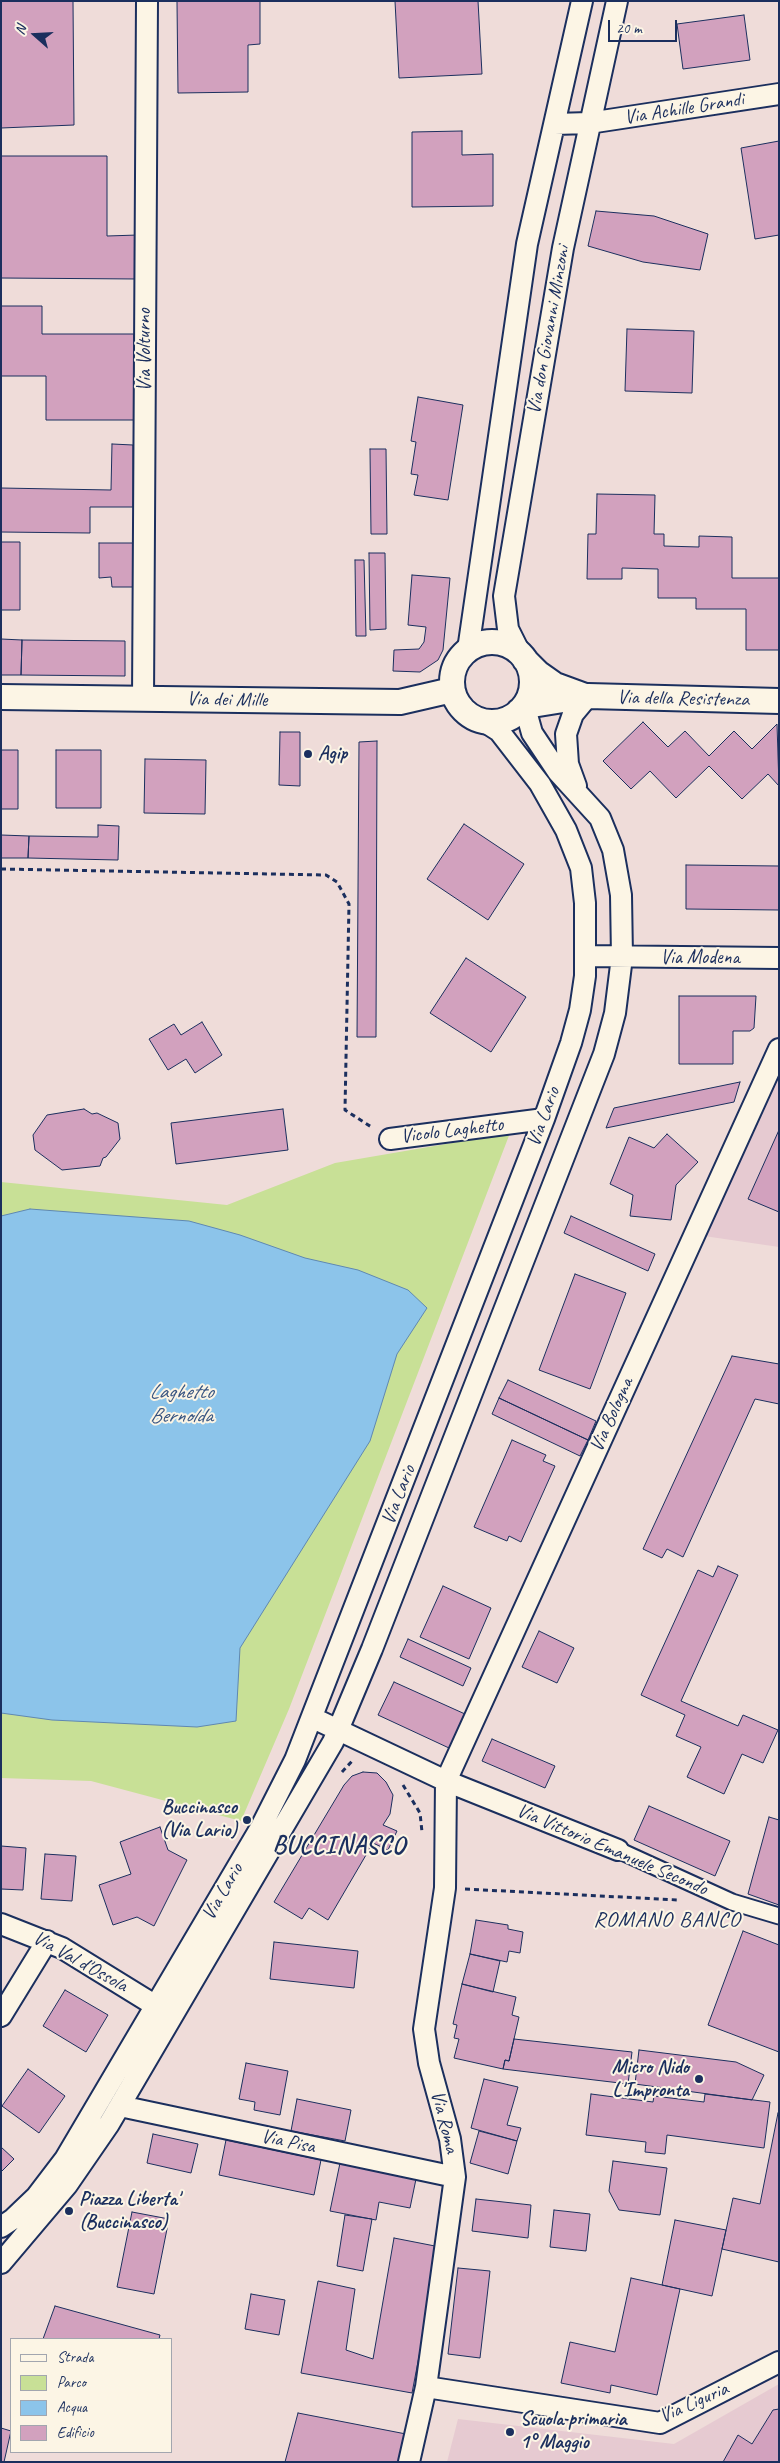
<!DOCTYPE html>
<meta charset="utf-8">
<style>
body{margin:0}
#map{position:relative;width:780px;height:2463px;overflow:hidden;background:#efdcd9;font-family:Caveat,sans-serif}
canvas{display:block}
.frame{position:absolute;inset:0;border:2px solid #1b2f5e;pointer-events:none}
.legend{position:absolute;left:10px;top:2338px;width:162px;height:115px;box-sizing:border-box;background:#fcf5e5;border:1px solid #a2a6af;margin:0;padding:6px 9px;list-style:none;font-size:15px;color:#1b2f5e}
.legend li{display:flex;align-items:center;gap:10px;height:25px}
.legend b{width:25px;border:1px solid #a2a6af}
.north{position:absolute;left:10px;top:10px;width:50px;height:50px;-webkit-text-stroke:4px #fcf5e5;paint-order:stroke;rotate:289deg;font-size:14px;font-weight:700;line-height:20px;text-align:center;color:#1b2f5e}
.north::after{content:'';display:block;margin:auto;width:18px;height:22px;background:#1b2f5e;clip-path:polygon(50% 0,100% 100%,50% 72%,0 100%)}
.scale{position:absolute;left:608px;top:20px;width:69px;height:22px;box-sizing:border-box;border:2px solid #1b2f5e;border-top:0;padding-left:6px;font-size:15px;line-height:18px;white-space:nowrap;color:#1b2f5e;-webkit-text-stroke:4px #fcf5e5;paint-order:stroke}
</style>
<div id="map">
<canvas width="780" height="2463"></canvas>
<div class="frame"></div>
<ul class="legend">
<li><b style="height:6px;background:#fcf5e5"></b>Strada</li>
<li><b style="height:14px;background:#c8e096"></b>Parco</li>
<li><b style="height:14px;background:#8cc4ea"></b>Acqua</li>
<li><b style="height:14px;background:#d2a1be"></b>Edificio</li>
</ul>
<div class="north">N</div>
<div class="scale">20 m</div>
</div>
<script>
const g = document.querySelector('canvas').getContext('2d');
g.lineJoin = 'round';
function fillPath(path, color) {
  g.fillStyle = color;
  g.fill(path, 'evenodd');
}
function shape(rows) {
  const path = new Path2D();
  for (const r of rows) {
    if (r.length === 3) {
      path.moveTo(r[0] + r[2], r[1]);
      path.arc(r[0], r[1], r[2], 0, 2 * Math.PI);
      continue;
    }
    path.moveTo(r[0], r[1]);
    for (let i = 2; i < r.length; i += 2) path.lineTo(r[i], r[i + 1]);
  }
  return path;
}
function strokePath(path, color, width, dash) {
  g.strokeStyle = color;
  g.lineWidth = width;
  g.lineCap = dash ? 'butt' : 'round';
  g.setLineDash(dash || []);
  g.stroke(path);
}
function drawText(font, color, halo, rows, align = 'center') {
  g.font = font + ' Caveat,sans-serif';
  g.lineWidth = 4;
  g.setLineDash([]);
  g.textBaseline = 'middle';
  g.strokeStyle = halo;
  g.fillStyle = color;
  for (const [text, x, y, turn = 0] of rows) {
    g.save();
    g.translate(x, y);
    g.rotate((+turn || 0) * Math.PI / 180);
    g.textAlign = isNaN(turn) ? turn : align;
    if (halo) g.strokeText(text, 0, 0);
    g.fillText(text, 0, 0);
    g.restore();
  }
}
const built = shape([
 [779,1066,779,1247,704,1236],
 [779,2384,779,2462,447,2462,458,2419,674,2444]
]);
const green = shape([
 [510,1133,289,1709,241,1821,91,1781,1,1778,1,1182,227,1205,335,1163]
]);
const water = shape([
 [30,1209,189,1221,240,1235,305,1258,358,1270,408,1290,427,1308,397,1354,370,1441,240,1648,236,1721,197,1727,52,1720,1,1713,1,1216,30,1209]
]);
const building = shape([
 [1,1,73,1,74,125,1,128,1,1],
 [177,1,260,1,260,44,248,45,248,92,178,93,177,1],
 [395,1,478,1,482,74,399,78,395,1],
 [744,15,750,60,683,69,677,24,744,15],
 [462,131,462,155,493,154,493,206,412,207,412,132,462,131],
 [779,141,779,235,755,239,741,148,779,141],
 [1,156,107,156,107,236,138,235,138,279,1,278,1,156],
 [596,211,654,216,708,234,700,270,643,262,588,246,596,211],
 [1,306,42,306,42,334,134,334,134,420,46,420,46,376,1,376,1,306],
 [627,329,694,331,692,393,625,391,627,329],
 [418,397,463,405,448,500,414,495,418,475,411,474,416,442,411,441,418,397],
 [112,444,133,445,133,507,90,507,90,533,1,532,1,488,111,490,112,444],
 [370,449,386,449,387,534,371,534,370,449],
 [597,494,655,495,654,534,664,534,664,546,699,547,699,536,732,537,732,578,779,578,779,650,746,650,746,609,696,609,696,598,658,598,658,569,622,568,622,579,587,579,588,534,596,534,597,494],
 [1,542,20,542,20,610,1,610,1,542],
 [99,543,137,543,138,587,112,587,111,577,99,578,99,543],
 [369,553,385,553,386,629,370,630,369,553],
 [355,560,364,560,366,636,356,636,355,560],
 [412,575,450,578,443,650,438,660,420,672,393,671,394,650,419,649,424,642,426,627,408,625,412,575],
 [1,639,22,640,21,675,1,675,1,639],
 [22,640,125,641,125,676,21,675,22,640],
 [643,722,668,747,685,731,709,756,734,731,752,749,777,724,779,786,768,774,742,799,709,766,676,798,650,771,631,789,603,761,643,722],
 [280,732,300,732,300,786,279,785,280,732],
 [377,741,376,1037,357,1037,359,742,377,741],
 [1,750,18,750,18,809,1,809,1,750],
 [56,750,101,750,101,808,56,808,56,750],
 [145,759,206,760,205,814,144,813,145,759],
 [464,824,524,864,488,920,427,879,464,824],
 [98,825,119,826,118,860,28,858,29,836,98,837,98,825],
 [1,835,29,836,28,858,1,858,1,835],
 [686,865,779,866,779,910,686,909,686,865],
 [466,958,526,997,491,1052,430,1013,466,958],
 [679,996,756,996,754,1028,750,1031,733,1031,733,1064,679,1064,679,996],
 [202,1022,222,1055,195,1073,186,1059,168,1070,149,1039,174,1024,181,1035,202,1022],
 [740,1082,734,1102,606,1128,614,1108,740,1082],
 [84,1109,92,1114,97,1113,118,1123,120,1139,106,1157,103,1158,100,1166,62,1170,35,1150,33,1135,47,1115,84,1109],
 [283,1109,288,1150,176,1164,171,1123,283,1109],
 [779,1130,779,1212,748,1199,779,1130],
 [667,1134,698,1162,676,1185,671,1220,630,1216,633,1195,610,1184,629,1137,654,1148,667,1134],
 [571,1216,655,1254,648,1271,564,1233,571,1216],
 [575,1274,626,1293,590,1389,539,1370,575,1274],
 [732,1356,779,1364,779,1404,755,1399,683,1557,667,1549,662,1558,643,1549,732,1356],
 [508,1380,596,1421,588,1440,499,1398,508,1380],
 [499,1398,588,1440,580,1456,492,1414,499,1398],
 [512,1440,546,1455,543,1461,555,1466,521,1542,509,1536,507,1541,474,1527,512,1440],
 [718,1566,738,1575,681,1701,738,1726,743,1715,778,1730,763,1763,742,1754,724,1794,687,1777,701,1747,676,1736,685,1715,641,1695,698,1570,713,1577,718,1566],
 [443,1586,491,1608,469,1659,420,1637,443,1586],
 [539,1631,574,1648,557,1683,522,1667,539,1631],
 [408,1639,471,1668,463,1686,400,1657,408,1639],
 [394,1682,465,1714,449,1748,378,1715,394,1682],
 [492,1739,555,1766,545,1788,482,1761,492,1739],
 [363,1772,377,1773,386,1782,393,1795,390,1814,383,1825,397,1831,388,1850,373,1843,328,1920,309,1908,302,1919,274,1902,344,1785,352,1776,363,1772],
 [649,1806,730,1841,715,1876,634,1840,649,1806],
 [769,1817,779,1820,779,1905,748,1894,769,1817],
 [160,1827,168,1850,187,1860,154,1926,137,1917,113,1925,99,1885,131,1874,120,1842,160,1827],
 [1,1846,26,1848,23,1890,1,1889,1,1846],
 [45,1854,76,1856,72,1901,41,1899,45,1854],
 [476,1920,508,1925,508,1929,523,1932,520,1953,509,1951,507,1962,470,1954,476,1920],
 [743,1931,779,1945,779,2052,708,2025,743,1931],
 [274,1942,358,1951,354,1988,270,1979,274,1942],
 [470,1954,500,1961,493,1992,462,1984,470,1954],
 [462,1984,516,1997,512,2015,519,2017,509,2061,505,2060,503,2069,454,2058,459,2039,454,2038,457,2025,453,2024,462,1984],
 [65,1990,108,2015,86,2052,43,2026,65,1990],
 [514,2039,632,2052,628,2084,503,2069,505,2060,509,2061,514,2039],
 [639,2050,736,2062,764,2075,752,2100,635,2084,639,2050],
 [246,2063,288,2071,280,2115,254,2110,255,2102,239,2099,246,2063],
 [28,2069,65,2096,39,2133,2,2106,28,2069],
 [484,2079,518,2087,507,2125,521,2128,517,2141,471,2128,484,2079],
 [591,2094,653,2102,654,2096,704,2102,705,2094,770,2102,764,2148,667,2135,665,2154,645,2152,646,2142,586,2135,591,2094],
 [297,2099,351,2110,345,2141,291,2131,297,2099],
 [778,2113,779,2113,779,2262,722,2249,733,2198,760,2204,778,2113],
 [479,2131,517,2141,508,2174,470,2163,479,2131],
 [153,2134,198,2144,191,2173,147,2163,153,2134],
 [226,2140,321,2160,314,2195,219,2175,226,2140],
 [1,2147,14,2159,1,2172,1,2147],
 [613,2161,667,2168,660,2215,619,2210,609,2191,613,2161],
 [340,2163,416,2179,410,2208,379,2202,376,2220,330,2211,340,2163],
 [476,2199,531,2205,528,2238,472,2231,476,2199],
 [554,2210,590,2214,586,2251,550,2247,554,2210],
 [132,2212,169,2219,154,2294,117,2287,132,2212],
 [345,2215,372,2219,363,2271,337,2266,345,2215],
 [675,2220,726,2230,712,2296,662,2285,675,2220],
 [394,2238,440,2247,412,2393,301,2373,318,2281,355,2289,346,2350,373,2359,394,2238],
 [458,2268,490,2271,480,2358,448,2354,458,2268],
 [631,2278,680,2289,657,2395,611,2385,610,2393,561,2383,570,2342,615,2352,631,2278],
 [251,2294,285,2300,279,2335,245,2329,251,2294],
 [55,2306,160,2335,159,2339,43,2339,55,2306],
 [779,2409,779,2462,723,2462,738,2435,752,2444,773,2410,779,2409],
 [298,2413,406,2434,400,2462,285,2462,298,2413],
 [1,2428,11,2431,4,2462,1,2462,1,2428]
]);
const path = shape([
 [1,869,326,875,337,882,349,904,345,1110,373,1128],
 [342,1772,353,1760],
 [403,1785,420,1813,422,1832],
 [465,1889,679,1900]
]);
const pedestrian = shape([
 [618,1850,732,1902,779,1916]
]);
const minor = shape([
 [555,124,589,123,779,94],
 [468,650,527,244,582,1],
 [522,657,508,629,504,596,563,248,617,1],
 [143,699,147,1],
 [576,786,568,764,566,734,573,714,588,696],
 [585,956,779,958],
 [390,1139,544,1119],
 [313,1718,446,1781,618,1850],
 [1,1924,62,1948,156,2006],
 [1,2016,47,1941],
 [120,2106,455,2177],
 [1,2227,13,2219,36,2197,65,2159,261,1827,295,1760,544,1119,571,1043,580,1010,585,976,585,903,581,868,566,830,540,784,499,731,485,722],
 [1,2263,67,2185,109,2124,333,1742,372,1649,604,1054,615,1013,622,957,621,895,613,850,600,818,558,772,532,733,527,715,528,698],
 [426,2387,660,2423,779,2362],
 [409,2462,426,2387,455,2177,450,2139,429,2063,424,2029,445,1888,446,1781,779,1049]
]);
const tertiary = shape([
 [492,682,40],
 [525,660,538,673,555,685,585,696],
 [1,697,400,702,452,690],
 [519,711,526,706,588,696,779,701]
]);
const markers = [
 [308,754,5,"#1b2f5e"],
 [247,1820,5,"#1b2f5e"],
 [699,2079,5,"#1b2f5e"],
 [69,2211,5,"#1b2f5e"],
 [510,2432,5,"#1b2f5e"]
];
const streetNames = [
 ["Via Achille Grandi",684,109,-9],
 ["Via don Giovanni Minzoni",549,330,-80],
 ["Via Volturno",145,350,-90],
 ["Via della Resistenza",683,699,1],
 ["Via dei Mille",227,700,1],
 ["Via Modena",700,958],
 ["Via Lario",544,1117,-70],
 ["Vicolo Laghetto",452,1131,-7],
 ["Via Bologna",612,1415,-66],
 ["Via Lario",399,1495,-69],
 ["Via Vittorio Emanuele Secondo",612,1850,23],
 ["Via Lario",223,1892,-60],
 ["Via Val d'Ossola",80,1962,29],
 ["Via Roma",444,2122,76],
 ["Via Pisa",288,2142,12],
 ["Via Liguria",694,2403,-24]
];
const poiNames = [
 ["Agip",318,754],
 ["Buccinasco",237,1808,"right"],
 ["(Via Lario)",237,1831,"right"],
 ["Micro Nido",689,2068,"right"],
 ["L'Impronta",689,2091,"right"],
 ["Piazza Liberta'",79,2200],
 ["(Buccinasco)",79,2223],
 ["Scuola primaria",520,2420],
 ["1° Maggio",520,2443]
];
const waterNames = [
 ["Laghetto",181,1392],
 ["Bernolda",181,1416]
];
const quarterNames = [
 ["ROMANO BANCO",667,1920]
];
const districtNames = [
 ["BUCCINASCO",339,1846]
];
fillPath(built, '#e6cad1');
fillPath(green, '#c8e096');
fillPath(water, '#8cc4ea');
strokePath(water, '#5f88b2', 1);
fillPath(building, '#d2a1be');
strokePath(building, '#1b2f5e', 1);
strokePath(pedestrian, '#1b2f5e', 19);
strokePath(minor, '#1b2f5e', 24);
strokePath(tertiary, '#1b2f5e', 28);
strokePath(path, '#1b2f5e', 3, [5, 4]);
strokePath(pedestrian, '#fcf5e5', 15);
strokePath(minor, '#fcf5e5', 20);
strokePath(tertiary, '#fcf5e5', 24);
for (const [x, y, r, color] of markers) {
  const dot = new Path2D();
  dot.arc(x, y, r, 0, 2 * Math.PI);
  g.fillStyle = color;
  g.fill(dot);
  strokePath(dot, '#fcf5e5', 2);
}
drawText('20px', '#1b2f5e', '#fcf5e5', streetNames);
drawText('bold 20px', '#1b2f5e', '#fcf5e5', poiNames, 'left');
drawText('italic 21px', '#375481', '#fcf5e5', waterNames);
g.letterSpacing = '1px';
drawText('22px', '#1b2f5e', '#fcf5e5', quarterNames);
g.letterSpacing = '0px';
g.letterSpacing = '1px';
drawText('bold 25px', '#1b2f5e', '#fcf5e5', districtNames);
g.letterSpacing = '0px';
</script>
